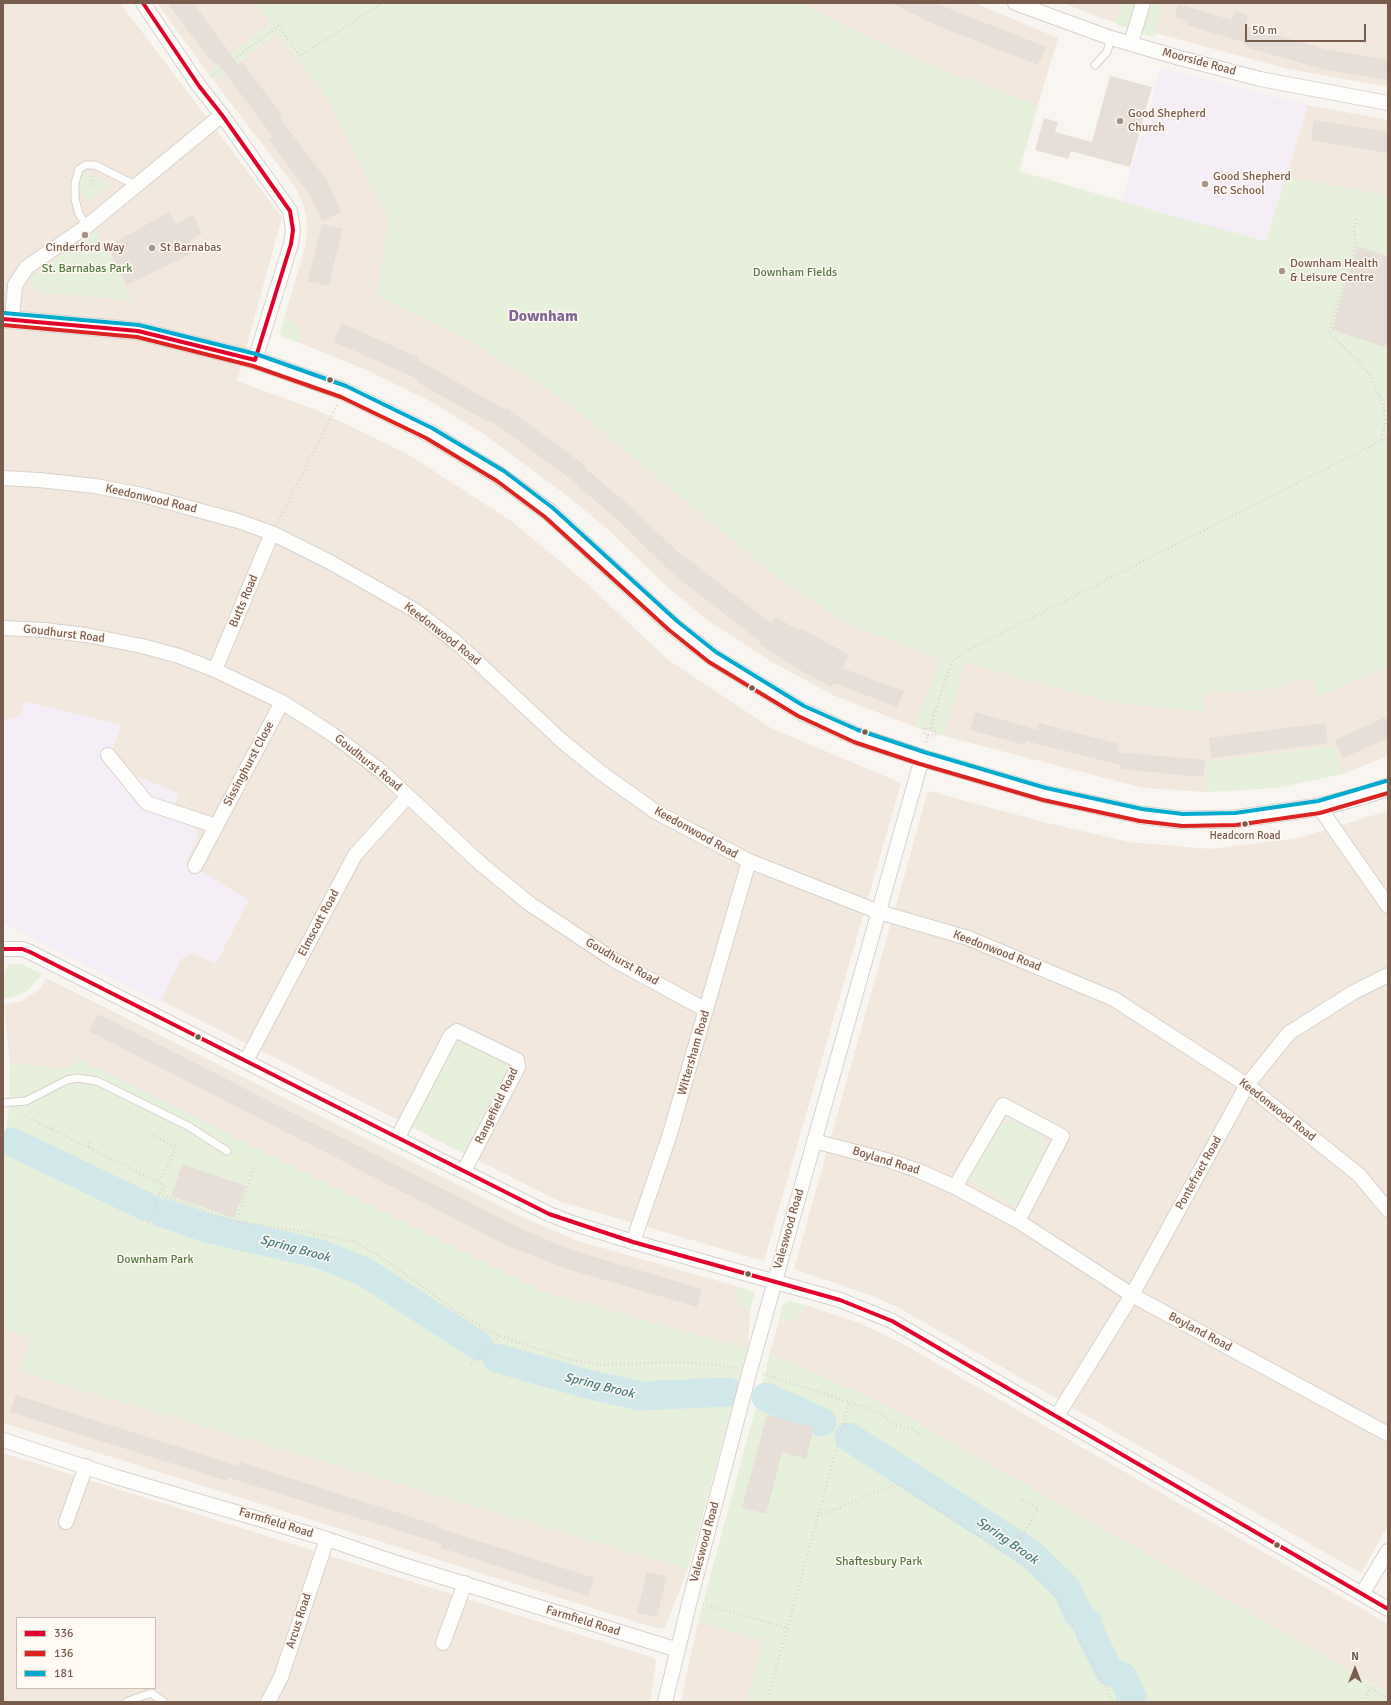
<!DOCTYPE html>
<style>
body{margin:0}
#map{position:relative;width:1391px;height:1705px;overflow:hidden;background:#f9f5f0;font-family:Signika,sans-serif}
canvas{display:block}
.frame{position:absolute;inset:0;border:4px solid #7a5c4d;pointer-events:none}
.legend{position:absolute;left:16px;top:1617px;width:140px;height:72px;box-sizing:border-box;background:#fffaf3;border:1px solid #cabbb1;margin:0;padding:5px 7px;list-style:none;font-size:12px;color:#7a5c4d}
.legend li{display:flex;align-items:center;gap:8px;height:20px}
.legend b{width:20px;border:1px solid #cabbb1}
.north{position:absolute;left:1335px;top:1649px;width:40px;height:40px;-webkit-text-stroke:3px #fffaf3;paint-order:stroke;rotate:0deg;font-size:11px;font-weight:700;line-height:16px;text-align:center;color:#7a5c4d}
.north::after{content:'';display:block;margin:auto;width:14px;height:18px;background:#7a5c4d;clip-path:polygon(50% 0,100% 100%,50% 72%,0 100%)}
.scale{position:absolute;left:1245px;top:24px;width:121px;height:18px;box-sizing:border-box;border:2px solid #7a5c4d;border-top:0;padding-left:5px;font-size:12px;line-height:14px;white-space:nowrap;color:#7a5c4d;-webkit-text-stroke:3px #fffaf3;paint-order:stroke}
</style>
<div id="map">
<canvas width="1391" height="1705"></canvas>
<div class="frame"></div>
<ul class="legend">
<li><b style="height:5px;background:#e4002b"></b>336</li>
<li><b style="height:5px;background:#dc241f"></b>136</li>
<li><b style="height:5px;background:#00a9ce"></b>181</li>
</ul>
<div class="north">N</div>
<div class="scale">50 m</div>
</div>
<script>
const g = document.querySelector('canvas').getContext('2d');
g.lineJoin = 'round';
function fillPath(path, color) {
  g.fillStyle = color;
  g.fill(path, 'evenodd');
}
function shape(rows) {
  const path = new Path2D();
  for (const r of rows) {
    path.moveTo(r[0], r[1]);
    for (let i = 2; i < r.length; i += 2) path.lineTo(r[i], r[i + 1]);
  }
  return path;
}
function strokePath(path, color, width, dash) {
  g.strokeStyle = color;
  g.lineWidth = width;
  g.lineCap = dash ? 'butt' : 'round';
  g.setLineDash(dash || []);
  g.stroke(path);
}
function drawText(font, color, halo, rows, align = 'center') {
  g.font = font + ' Signika,sans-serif';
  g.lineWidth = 3;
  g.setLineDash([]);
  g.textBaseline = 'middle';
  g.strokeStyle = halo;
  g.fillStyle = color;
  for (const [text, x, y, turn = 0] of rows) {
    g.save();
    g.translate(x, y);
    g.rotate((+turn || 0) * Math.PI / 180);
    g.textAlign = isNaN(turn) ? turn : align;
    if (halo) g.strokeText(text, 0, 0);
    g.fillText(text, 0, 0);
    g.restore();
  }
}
const residential = shape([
 [3,3,120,3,282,217,237,381,319,411,409,455,511,521,584,581,667,659,771,728,901,783,764,1261,561,1202,3,921],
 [157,3,257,3,271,23,208,73],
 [801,3,975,3,1058,38,1038,105,952,74,850,29],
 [1063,3,1388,3,1388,87,1288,69,1104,19],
 [278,33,323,91,389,218,377,296,465,338,562,398,777,577,849,624,941,659,915,727,833,695,774,663,707,620,662,582,614,535,573,500,485,435,434,403,369,371,300,343,298,325,285,315,305,248,307,232,307,219,303,204,295,187,214,81],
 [1308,105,1388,120,1388,195,1286,177],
 [965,663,1113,702,1205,712,1204,693,1264,690,1314,677,1317,696,1388,667,1388,756,1342,774,1333,746,1207,762,1207,792,1144,788,944,736],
 [928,791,1047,823,1129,842,1210,849,1298,838,1388,811,1388,1525,1361,1573,899,1308,873,1296,794,1269],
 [46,978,522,1217,578,1241,736,1286,736,1296,740,1304,750,1311,748,1349,544,1292,80,1060,65,1069,10,1063,4,1005,22,1001,31,995,42,987],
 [806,1305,862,1324,903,1344,1388,1624,1388,1692,886,1405,770,1353,779,1321,796,1319],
 [3,1329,31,1337,21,1372,688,1569,665,1627,659,1629,3,1423],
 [3,1453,654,1658,656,1662,650,1702,3,1702],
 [17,1618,155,1618,155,1688,17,1688],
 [698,1622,763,1640,747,1702,681,1702]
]);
const education = shape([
 [1161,68,1308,105,1254,282,1088,192,1122,201],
 [24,701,122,725,112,750,135,778,142,778,180,794,170,812,192,824,197,830,197,840,186,862,249,900,216,964,192,953,181,959,160,1003,9,926,3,918,3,721,20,716]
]);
const green = shape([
 [257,3,801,3,850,29,952,74,1038,105,1019,171,1179,218,1266,241,1286,177,1388,195,1388,667,1317,696,1313,677,1264,690,1204,693,1205,712,1113,702,965,663,944,736,915,727,941,659,849,624,777,577,562,398,465,338,377,296,389,218,323,91,278,33,214,81,208,73,271,23],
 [1122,3,1136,3,1129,28,1116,25],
 [1150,3,1164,3,1155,37,1141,33],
 [81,172,108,182,110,187,91,199,84,199,80,183],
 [96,229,133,301,40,292,34,289,31,281,33,276],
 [285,315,298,325,300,343,282,337,280,332],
 [1334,746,1342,774,1276,788,1207,792,1206,762],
 [14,964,21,964,42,974,28,990,20,995,4,999,4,972,9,965],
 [456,1039,512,1064,467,1155,411,1126],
 [80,1060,544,1292,748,1349,688,1569,21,1372,31,1337,3,1329,3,1153,9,1110,10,1063,65,1069],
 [1012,1120,1020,1122,1035,1129,1044,1139,1047,1147,1046,1156,1016,1207,967,1179,995,1130,1001,1124],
 [736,1286,755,1292,750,1311,740,1304,736,1295],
 [789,1301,806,1305,796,1319,779,1321,783,1304],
 [770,1353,886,1405,1388,1692,1388,1702,747,1702,763,1640,698,1622,758,1399,755,1396,758,1385,762,1385]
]);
const river = shape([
 [12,1142,147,1207],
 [163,1213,207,1228,320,1254,365,1272,479,1346],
 [497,1358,587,1384,640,1396,728,1392],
 [766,1397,822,1422],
 [849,1437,1031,1554,1067,1589,1078,1614,1088,1623,1089,1630,1109,1671,1123,1677,1132,1697,1130,1702]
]);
const building = shape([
 [167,3,193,3,238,64,242,62,282,115,279,117,328,182,341,212,322,221,310,195,269,140,273,137,217,62,214,64],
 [891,3,935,3,1046,47,1038,65,933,24],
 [1178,4,1232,20,1235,11,1248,15,1245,26,1325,49,1388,60,1388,80,1323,69,1245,47,1246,43,1187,25,1188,21,1175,17],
 [1110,76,1152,87,1130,167,1071,151,1068,159,1035,150,1044,118,1058,122,1055,132,1092,142],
 [1314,120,1388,132,1388,153,1311,140],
 [169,212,176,224,193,215,202,233,190,241,197,251,127,285,108,246],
 [322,224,342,229,329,286,308,281],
 [1357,246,1388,256,1388,348,1332,330],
 [342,323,419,358,418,360,506,410,507,408,586,466,585,468,632,508,683,557,684,556,772,624,776,617,799,631,800,628,849,655,842,668,904,691,897,707,834,683,831,687,782,660,783,659,759,644,761,642,673,574,618,520,579,487,580,486,490,420,488,422,417,382,418,379,334,342],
 [975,712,1038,730,1039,723,1119,744,1117,752,1205,760,1203,777,1120,769,1121,765,1026,741,1025,745,970,730],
 [1388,716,1388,738,1343,758,1335,740],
 [1325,723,1328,743,1211,758,1209,738],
 [98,1014,524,1230,571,1250,702,1289,697,1307,567,1269,506,1245,89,1031],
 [182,1164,246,1186,234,1218,171,1196],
 [16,1395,238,1466,240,1462,439,1526,438,1528,594,1578,588,1596,441,1548,442,1544,229,1478,227,1481,10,1412],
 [767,1415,814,1427,806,1459,782,1452,766,1514,742,1508],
 [647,1572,667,1576,657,1617,637,1613]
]);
const path = shape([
 [211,77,278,26,300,56,382,3],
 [91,176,93,186],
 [1356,219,1354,231,1356,243,1329,333,1354,357,1369,374,1384,406,1385,427,1380,441],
 [279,520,337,405],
 [928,735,935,736,936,732,930,729,932,727,936,709],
 [926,742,928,735,924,734,924,728,930,729,933,710,936,709,952,661,966,651,1388,437],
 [21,1114,164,1185,148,1224],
 [51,1129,55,1122],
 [153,1135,177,1147,159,1182],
 [88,1147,91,1140],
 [159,1194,233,1221,307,1232,355,1242,382,1258,468,1319,492,1333,568,1359,599,1365,675,1362,710,1364,737,1368],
 [236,1222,255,1165],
 [471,1365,500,1336],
 [763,1374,871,1409,882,1414,894,1425,914,1430,923,1436],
 [818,1516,898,1484,1011,1556,1048,1581,1113,1702],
 [1011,1556,1038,1508,1019,1498],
 [703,1604,787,1628],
 [767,1702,849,1403],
 [1363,1702,1371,1688,1388,1698]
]);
const service = shape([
 [1095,65,1107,52,1111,38],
 [87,226,79,214,75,199,75,183,79,169,86,165,95,165,131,183,136,188],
 [3,1103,26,1101,67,1080,77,1078,97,1081,188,1126,227,1151],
 [126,1702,151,1693,164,1702]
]);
const minor = shape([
 [143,3,199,86,222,115,290,211,293,230,291,244,255,360],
 [1015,3,1111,38,1180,58,1260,79,1388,103],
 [1131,43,1143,3],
 [12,319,15,285,27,267,87,226,222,115],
 [3,478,39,480,95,486,142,495,238,521,272,533,330,562,416,611,457,643,562,741,600,772,656,812,749,861,879,912,968,938,1114,999,1247,1085,1359,1175,1388,1210],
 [3,628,44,630,86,635,142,646,179,656,215,670,282,702,332,734,381,771,481,864,530,904,614,960,706,1010],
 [215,670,272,533],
 [108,755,147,803,216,826],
 [1319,807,1388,906],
 [195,866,282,702],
 [3,949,22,949,30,952,430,1155,549,1214,572,1223,633,1242,840,1300,892,1321,1388,1609],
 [246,1061,355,855,408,796],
 [398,1137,451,1035,457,1031,517,1060,518,1067,464,1171],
 [814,1141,890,1161,919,1171,955,1187,1018,1221,1132,1295,1388,1434],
 [955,1187,1003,1105,1062,1136,1018,1221],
 [633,1242,669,1137,749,861],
 [1057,1416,1132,1295,1247,1085,1289,1033,1354,992,1388,975],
 [3,1440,116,1477,327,1539,397,1563,678,1650],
 [66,1522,86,1466],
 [1362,1594,1388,1551],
 [443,1643,465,1583],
 [268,1702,281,1677,327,1539],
 [665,1702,690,1600,750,1370,922,758]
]);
const tertiary = shape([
 [3,319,138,331,255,360,343,391,429,433,500,476,549,512,673,626,713,657,801,711,856,736,922,758,1045,794,1141,815,1183,820,1235,819,1319,807,1365,795,1388,787]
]);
const bus1 = shape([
 [3,319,138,331,255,360,291,244,293,230,290,211,222,115,199,86,143,3],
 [3,949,22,949,30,952,549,1214,633,1242,840,1300,892,1321,1388,1609]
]);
const bus2 = shape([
 [3,325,137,337,253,366,341,397,426,438,497,481,545,517,669,630,709,662,798,716,854,742,920,764,1043,800,1140,821,1182,826,1236,825,1320,813,1388,793]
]);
const bus3 = shape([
 [4,313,139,325,256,354,346,386,432,428,504,471,553,508,677,621,716,652,804,706,858,730,924,752,1046,788,1142,809,1183,814,1235,813,1318,801,1386,781]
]);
const markers = [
 [1120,121,4,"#a69286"],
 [1205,184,4,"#a69286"],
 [85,235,4,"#a69286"],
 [152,248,4,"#a69286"],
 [1282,271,4,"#a69286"],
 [330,380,3.5,"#7a5c4d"],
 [752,688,3.5,"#7a5c4d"],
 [865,732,3.5,"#7a5c4d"],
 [1245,824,3.5,"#7a5c4d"],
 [198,1037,3.5,"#7a5c4d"],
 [748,1274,3.5,"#7a5c4d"],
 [1277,1545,3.5,"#7a5c4d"]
];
const busNames = [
 ["Headcorn Road",1245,836]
];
const streetNames = [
 ["Moorside Road",1199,62,15],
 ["Keedonwood Road",151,499,13],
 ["Butts Road",244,601,-67],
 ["Goudhurst Road",64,634,7],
 ["Keedonwood Road",442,634,38],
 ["Goudhurst Road",368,763,39],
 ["Sissinghurst Close",249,764,-62],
 ["Keedonwood Road",696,833,29],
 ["Elmscott Road",319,923,-62],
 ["Keedonwood Road",997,951,21],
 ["Goudhurst Road",622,962,30],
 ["Wittersham Road",694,1053,-74],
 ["Rangefield Road",497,1106,-64],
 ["Keedonwood Road",1277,1110,38],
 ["Boyland Road",886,1161,17],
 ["Pontefract Road",1199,1173,-61],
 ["Valeswood Road",789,1229,-74],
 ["Boyland Road",1200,1332,28],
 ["Farmfield Road",276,1523,17],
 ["Valeswood Road",705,1542,-75],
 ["Arcus Road",299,1621,-72],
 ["Farmfield Road",583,1621,17]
];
const poiNames = [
 ["Good Shepherd",1128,114],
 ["Church",1128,128],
 ["Good Shepherd",1213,177],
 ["RC School",1213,191],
 ["Cinderford Way",85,248,"center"],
 ["St Barnabas",160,248],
 ["Downham Health",1290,264],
 ["& Leisure Centre",1290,278]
];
const parkNames = [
 ["St. Barnabas Park",87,269],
 ["Downham Fields",795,273],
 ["Downham Park",155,1260],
 ["Shaftesbury Park",879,1562]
];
const waterNames = [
 ["Spring Brook",295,1249,15],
 ["Spring Brook",599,1386,14],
 ["Spring Brook",1007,1541,35]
];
const districtNames = [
 ["Downham",543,317]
];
fillPath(residential, '#f2e8de');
fillPath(education, '#f6eef6');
fillPath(green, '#e7f0db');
strokePath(river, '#d0e8ea', 29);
fillPath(building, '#e6ded7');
strokePath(service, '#d7d1cb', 9);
strokePath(minor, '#d7d1cb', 16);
strokePath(tertiary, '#d7d1cb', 19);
strokePath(path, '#dcd5d0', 2.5, [1, 3]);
strokePath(service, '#fefefd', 7);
strokePath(minor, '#fefefd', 14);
strokePath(tertiary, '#fefefd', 17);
strokePath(bus1, '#e4002b', 4);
strokePath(bus2, '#dc241f', 4);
strokePath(bus3, '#00a9ce', 4);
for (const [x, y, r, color] of markers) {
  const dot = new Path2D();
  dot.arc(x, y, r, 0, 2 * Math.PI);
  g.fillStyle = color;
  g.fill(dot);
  strokePath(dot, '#fffaf3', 1.5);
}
drawText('11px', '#7a5c4d', '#fffaf3', busNames);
drawText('12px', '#7a5c4d', '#fffaf3', streetNames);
drawText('12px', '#7a5c4d', '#fffaf3', poiNames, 'left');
drawText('12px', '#537a41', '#fffaf3', parkNames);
drawText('italic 13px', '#437c86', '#fffaf3', waterNames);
drawText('bold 16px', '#846695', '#fffaf3', districtNames);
</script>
